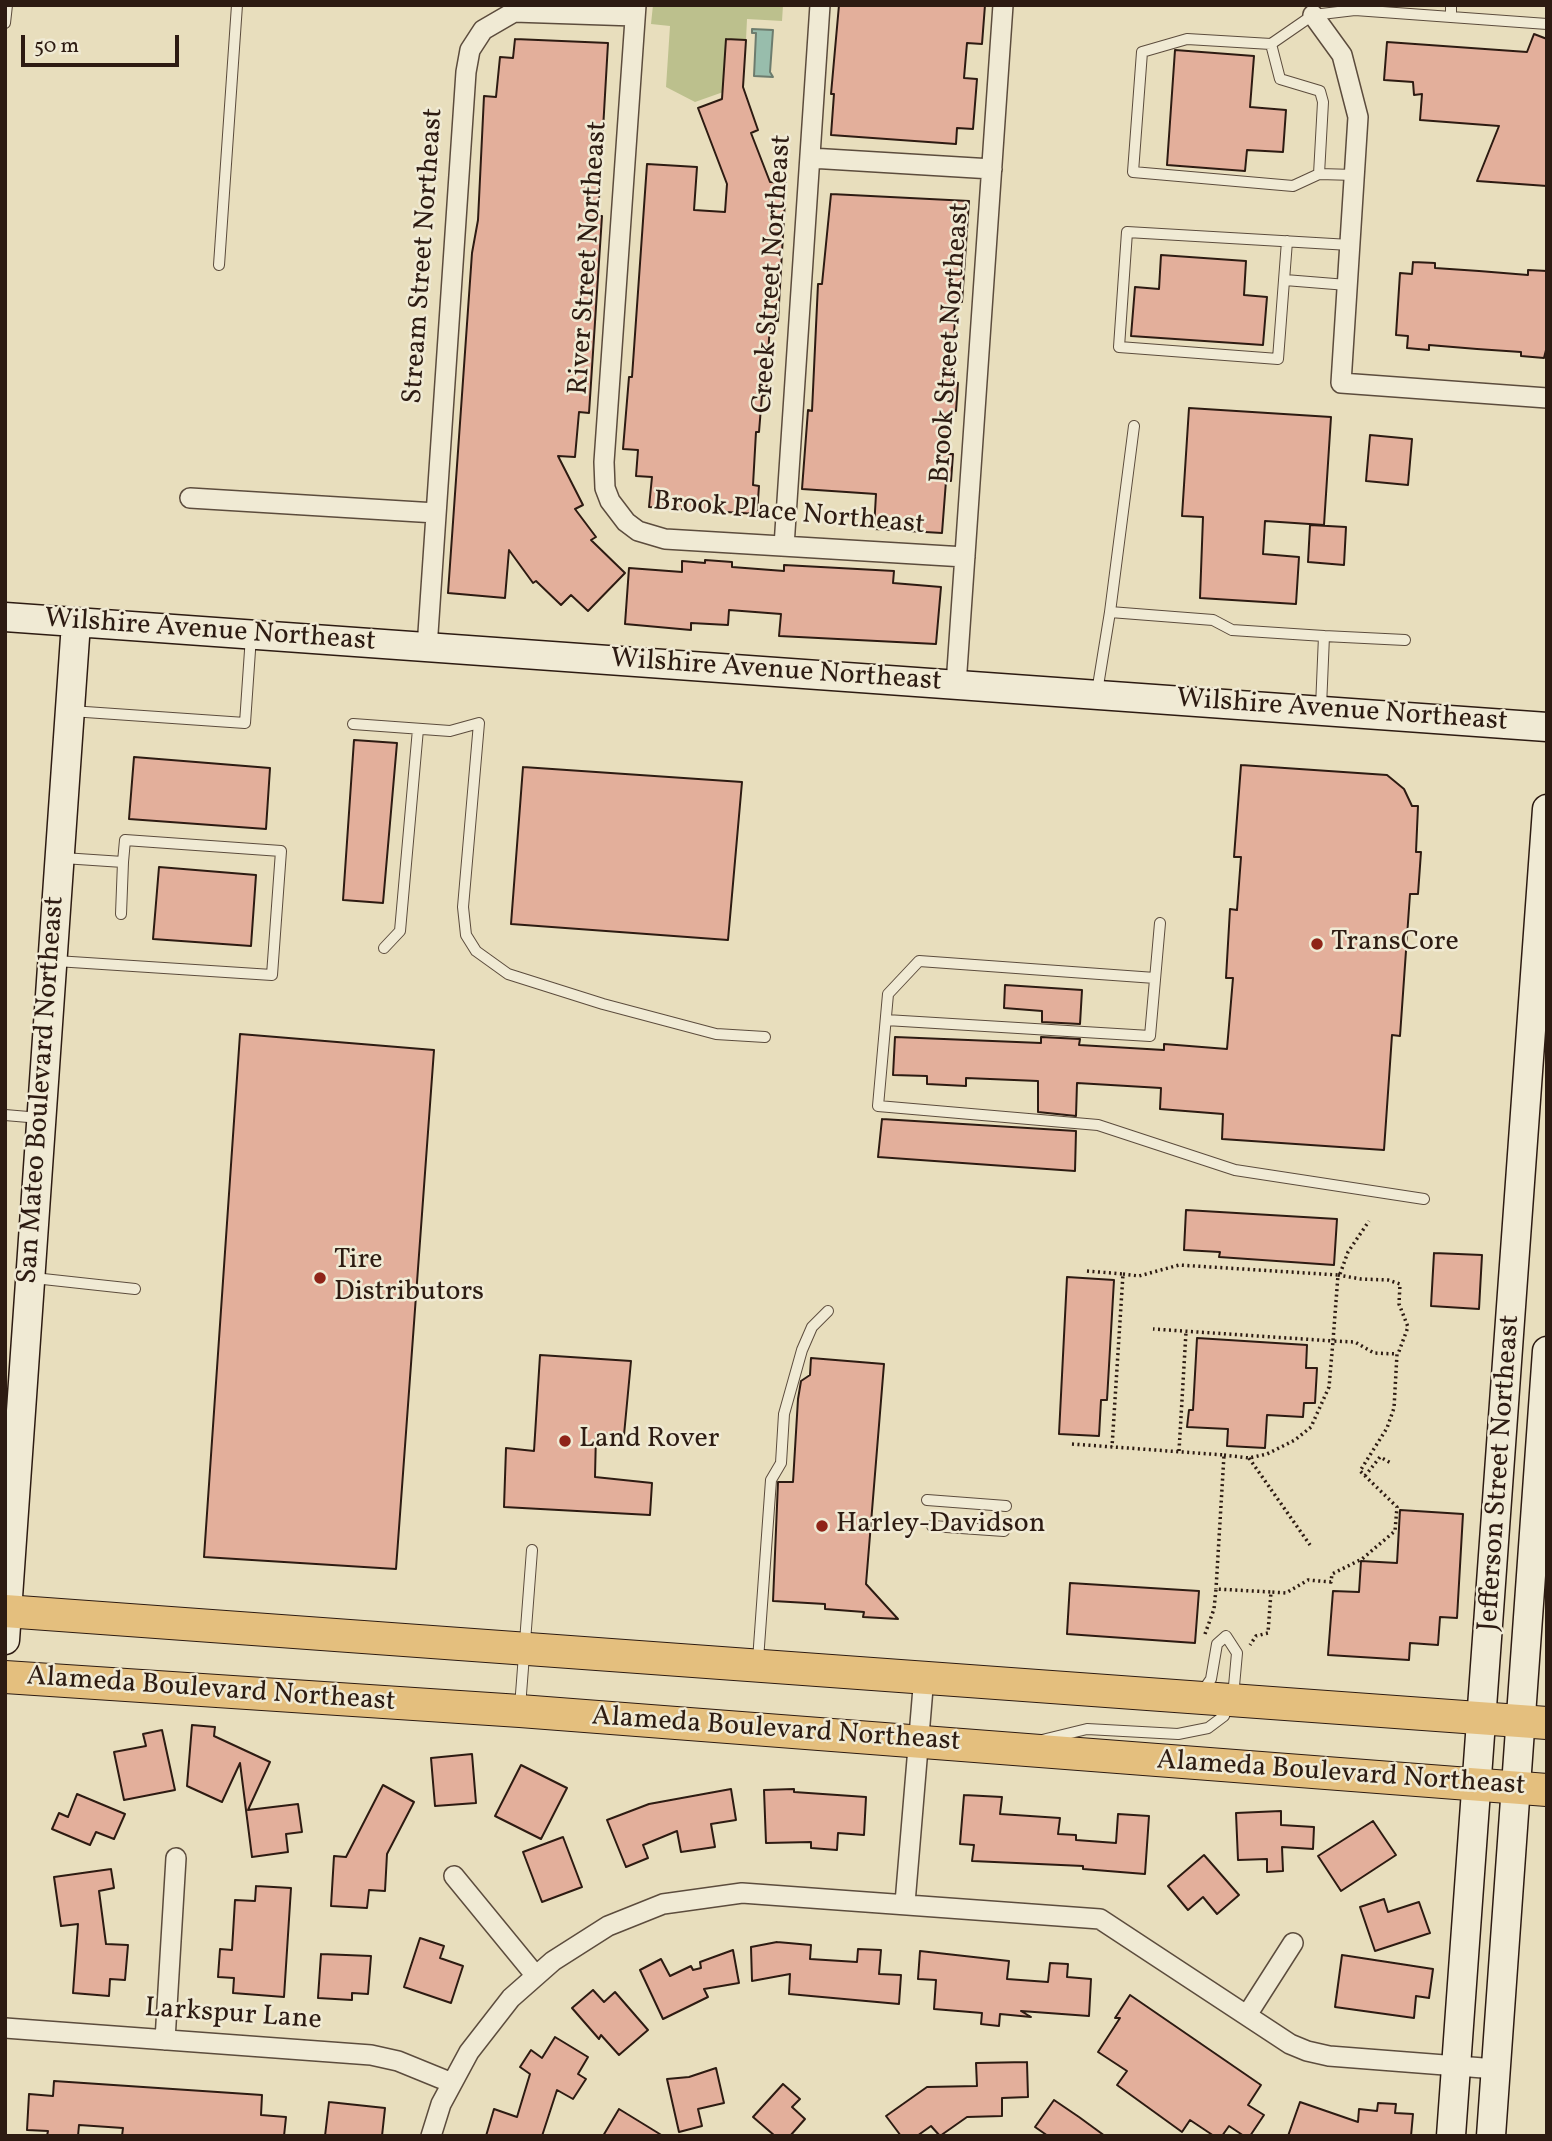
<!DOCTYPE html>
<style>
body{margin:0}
#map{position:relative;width:1552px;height:2141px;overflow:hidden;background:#e8debd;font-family:Vollkorn,serif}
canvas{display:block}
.frame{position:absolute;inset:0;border:7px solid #2d1b12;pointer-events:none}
.scale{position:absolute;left:21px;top:35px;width:158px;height:32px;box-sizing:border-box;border:4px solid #2d1b12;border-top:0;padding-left:9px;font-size:21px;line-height:24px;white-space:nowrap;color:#2d1b12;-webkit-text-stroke:5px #f0ead4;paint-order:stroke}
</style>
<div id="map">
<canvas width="1552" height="2141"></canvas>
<div class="frame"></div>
<div class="scale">50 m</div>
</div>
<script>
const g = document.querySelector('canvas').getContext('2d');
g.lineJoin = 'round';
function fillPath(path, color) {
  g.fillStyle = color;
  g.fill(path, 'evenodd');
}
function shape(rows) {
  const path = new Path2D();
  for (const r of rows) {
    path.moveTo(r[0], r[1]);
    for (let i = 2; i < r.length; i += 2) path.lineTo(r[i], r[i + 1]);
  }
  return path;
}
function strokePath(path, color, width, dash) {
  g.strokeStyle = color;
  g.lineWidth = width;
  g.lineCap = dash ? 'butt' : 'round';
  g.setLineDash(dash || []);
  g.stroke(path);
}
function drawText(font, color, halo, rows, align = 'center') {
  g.font = font + ' Vollkorn,serif';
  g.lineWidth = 5;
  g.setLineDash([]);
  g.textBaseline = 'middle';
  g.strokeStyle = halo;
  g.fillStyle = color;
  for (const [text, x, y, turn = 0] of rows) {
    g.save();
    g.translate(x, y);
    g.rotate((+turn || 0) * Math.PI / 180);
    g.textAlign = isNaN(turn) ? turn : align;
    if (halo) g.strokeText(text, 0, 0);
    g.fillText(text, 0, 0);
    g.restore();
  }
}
const green = shape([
 [653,5,783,5,782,21,747,19,746,40,726,39,723,76,744,77,743,85,695,102,666,87,670,26,651,24]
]);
const water = shape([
 [752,29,773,30,770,72,773,77,754,76,756,33,752,33,752,29]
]);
const building = shape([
 [839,5,985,5,982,44,967,43,964,78,977,79,973,129,957,128,956,144,831,135,834,94,831,94,839,5],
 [1534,34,1547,39,1547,186,1477,181,1499,126,1420,120,1422,94,1414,95,1413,82,1384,80,1387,42,1527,52,1534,34],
 [515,39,608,43,598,216,602,216,589,413,579,412,575,457,558,456,583,505,575,509,596,537,591,540,625,573,588,611,571,595,561,605,536,581,533,583,509,550,505,598,448,593,472,253,478,220,484,96,496,97,500,57,513,58,515,39],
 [726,39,746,40,743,87,758,130,751,133,770,182,786,183,778,321,770,321,766,396,762,395,759,432,756,432,753,485,759,486,757,514,649,507,652,477,636,476,638,450,623,449,629,377,632,377,647,164,697,167,694,210,725,212,727,184,698,108,722,99,726,39],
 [1175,50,1254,56,1250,107,1286,110,1283,152,1247,150,1245,171,1167,165,1175,50],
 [831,194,969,201,962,302,956,302,951,382,958,383,956,411,950,410,947,454,953,454,951,481,946,481,942,533,874,529,876,494,802,489,808,410,812,411,818,284,822,284,831,194],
 [1161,255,1246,261,1244,295,1267,297,1263,345,1131,336,1135,287,1159,289,1161,255],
 [1413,262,1435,263,1435,268,1479,271,1528,275,1528,270,1547,271,1547,346,1544,358,1521,356,1521,352,1477,349,1429,345,1429,350,1407,348,1408,336,1396,335,1400,273,1412,274,1413,262],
 [1189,408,1331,417,1324,525,1265,521,1263,554,1299,557,1296,604,1200,598,1203,517,1182,516,1189,408],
 [1370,435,1412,439,1408,485,1366,481,1370,435],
 [1310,525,1346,527,1344,565,1308,562,1310,525],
 [705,560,732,562,732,567,784,571,784,565,894,571,893,583,941,587,936,644,779,636,781,614,729,610,728,625,691,623,691,630,625,624,629,568,682,572,682,561,705,563,705,560],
 [354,740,397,743,383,903,343,900,354,740],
 [134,757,270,768,266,829,129,819,134,757],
 [1241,765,1387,775,1404,789,1412,806,1418,806,1416,852,1421,852,1418,894,1410,894,1400,1036,1392,1035,1384,1150,1222,1139,1223,1114,1160,1109,1161,1088,1077,1083,1076,1116,1038,1112,1038,1081,966,1078,966,1086,927,1084,927,1076,893,1075,895,1037,1041,1043,1041,1037,1080,1039,1079,1045,1164,1050,1164,1044,1227,1049,1233,978,1226,978,1230,909,1237,910,1241,857,1234,857,1241,765],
 [523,767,742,782,728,940,511,924,523,767],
 [159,867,256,875,251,946,153,939,159,867],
 [1005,985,1082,990,1080,1024,1042,1022,1042,1011,1004,1008,1005,985],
 [240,1034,434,1050,396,1569,204,1557,240,1034],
 [882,1119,1076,1131,1075,1171,878,1157,882,1119],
 [1186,1210,1337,1219,1334,1265,1219,1257,1220,1252,1184,1250,1186,1210],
 [1434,1253,1482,1255,1479,1309,1431,1306,1434,1253],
 [1067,1277,1114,1280,1107,1400,1101,1400,1099,1436,1059,1434,1067,1277],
 [1197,1338,1307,1345,1306,1368,1317,1368,1315,1403,1304,1403,1303,1417,1267,1415,1265,1448,1227,1446,1228,1429,1187,1427,1189,1410,1193,1410,1197,1338],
 [540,1355,631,1361,624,1435,596,1433,595,1477,652,1483,650,1515,504,1507,506,1448,534,1451,540,1355],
 [811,1358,884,1364,866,1584,898,1619,863,1617,864,1612,825,1609,825,1604,773,1601,778,1482,793,1482,798,1399,801,1381,810,1375,811,1358],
 [1400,1510,1463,1514,1457,1618,1440,1617,1438,1645,1410,1643,1409,1660,1328,1655,1333,1591,1359,1592,1361,1561,1397,1563,1400,1510],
 [1070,1583,1199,1591,1195,1643,1067,1634,1070,1583],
 [192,1725,215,1727,214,1736,270,1762,248,1810,298,1804,302,1832,286,1834,288,1852,252,1857,240,1763,222,1802,187,1786,192,1725],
 [162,1730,175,1790,124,1800,114,1752,146,1746,143,1734,162,1730],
 [472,1754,476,1803,435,1806,431,1758,472,1754],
 [521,1765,567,1788,541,1839,495,1816,521,1765],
 [383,1785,414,1802,387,1854,385,1891,369,1890,367,1908,331,1906,334,1856,346,1857,383,1785],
 [731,1789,736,1820,711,1824,715,1847,681,1852,677,1831,643,1845,648,1858,626,1867,607,1820,649,1804,731,1789],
 [794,1789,794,1792,866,1797,864,1835,838,1833,837,1850,811,1848,811,1842,766,1843,764,1790,794,1789],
 [77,1794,125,1814,114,1839,96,1832,90,1845,52,1829,59,1813,68,1817,77,1794],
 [964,1795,1002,1797,1000,1814,1060,1818,1058,1834,1076,1835,1076,1840,1116,1843,1118,1814,1149,1816,1145,1874,1083,1869,1083,1866,972,1861,974,1845,960,1844,964,1795],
 [1281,1811,1281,1825,1314,1827,1313,1849,1282,1847,1283,1871,1267,1872,1267,1859,1238,1860,1236,1813,1281,1811],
 [1373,1821,1396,1855,1341,1891,1318,1856,1373,1821],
 [563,1837,582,1887,542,1902,523,1852,563,1837],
 [1204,1855,1239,1895,1217,1914,1203,1897,1188,1910,1168,1886,1204,1855],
 [111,1869,114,1888,99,1891,106,1944,128,1945,125,1980,110,1979,109,1996,73,1993,78,1924,61,1926,54,1877,111,1869],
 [256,1886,291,1888,284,1997,233,1993,234,1978,218,1977,220,1949,232,1950,235,1900,255,1901,256,1886],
 [1384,1899,1388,1912,1419,1902,1430,1933,1375,1951,1360,1907,1384,1899],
 [420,1938,444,1946,440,1958,463,1966,451,2003,404,1987,420,1938],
 [777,1942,811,1945,810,1959,857,1962,858,1949,881,1950,879,1974,901,1975,899,2004,789,1994,790,1974,752,1981,751,1947,777,1942],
 [733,1950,739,1983,704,1989,708,1997,663,2019,640,1970,661,1959,670,1976,691,1966,693,1970,701,1968,700,1962,733,1950],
 [920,1951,1009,1961,1007,1979,1048,1982,1050,1963,1068,1964,1067,1977,1091,1979,1089,2016,1021,2011,1031,2017,1000,2014,999,2026,981,2024,982,2013,934,2009,936,1980,918,1979,920,1951],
 [321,1954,371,1956,368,1994,352,1993,352,2000,318,1998,321,1954],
 [1342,1955,1433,1969,1429,1998,1416,1996,1414,2018,1335,2007,1342,1955],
 [593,1990,604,2002,615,1992,648,2030,619,2055,601,2035,599,2039,572,2008,593,1990],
 [1130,1995,1261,2085,1248,2105,1264,2115,1250,2136,1244,2136,1229,2126,1222,2136,1214,2136,1190,2120,1182,2132,1117,2085,1127,2071,1098,2052,1120,2018,1115,2018,1130,1995],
 [555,2037,588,2057,578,2074,586,2079,573,2099,557,2090,542,2136,486,2136,494,2109,517,2117,530,2074,520,2067,531,2050,542,2058,555,2037],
 [1027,2062,1028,2097,1002,2098,1002,2116,967,2117,940,2136,931,2126,917,2136,901,2136,886,2116,927,2087,977,2086,976,2063,1027,2062],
 [716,2068,724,2103,698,2109,702,2126,679,2132,667,2079,689,2077,716,2068],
 [54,2081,262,2095,261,2115,286,2117,284,2136,122,2136,123,2128,79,2125,78,2136,47,2136,48,2131,27,2130,29,2094,53,2096,54,2081],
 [783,2084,800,2099,792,2107,805,2119,790,2136,775,2136,753,2117,783,2084],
 [1054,2100,1079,2117,1105,2136,1048,2136,1035,2127,1054,2100],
 [329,2102,385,2108,382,2136,325,2136,329,2102],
 [1300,2102,1358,2122,1359,2109,1377,2111,1378,2103,1396,2104,1395,2113,1413,2114,1411,2136,1288,2136,1300,2102],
 [619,2109,663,2136,603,2136,619,2109]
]);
const path = shape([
 [1087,1271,1123,1274,1112,1447],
 [1123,1274,1139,1276,1179,1265,1338,1275,1333,1341,1153,1329],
 [1340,1274,1348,1252,1369,1221],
 [1338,1275,1361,1279,1388,1280,1400,1284,1399,1304,1408,1327,1398,1354],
 [1072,1444,1224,1455,1216,1589],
 [1179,1451,1186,1332],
 [1224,1455,1249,1458,1267,1454,1295,1440,1311,1427,1329,1387,1333,1341,1355,1342,1374,1353,1397,1354,1394,1408,1387,1428,1360,1471,1397,1507,1395,1531,1362,1559,1332,1574,1331,1582,1308,1580,1286,1593,1271,1592],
 [1249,1458,1310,1545],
 [1365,1476,1380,1457,1391,1463],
 [1205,1634,1214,1609,1216,1589,1271,1592,1268,1633,1256,1636,1250,1645]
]);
const lane = shape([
 [1451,17,1451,5],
 [5,23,7,5],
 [1271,44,1280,79,1320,91,1323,102,1319,174],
 [1355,175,1319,174,1293,186,1133,172,1142,52,1187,39,1271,44,1313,15,1355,10,1547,24],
 [1287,241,1278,359,1119,347,1127,232,1350,245],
 [219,265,237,5],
 [1285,280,1347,285],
 [1110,612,1134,426],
 [1324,636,1405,640],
 [1097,692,1110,612,1213,620,1232,630,1324,636,1321,707],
 [71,711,245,723,251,636],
 [353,724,450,731,479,723,463,907,466,935,476,951,508,974,603,1004,716,1034,765,1037],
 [121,914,123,862],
 [384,948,400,931,418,729],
 [56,961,272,975,281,851,125,840,123,862,63,858],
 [1155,978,919,961,888,994,878,1106,1098,1125,1235,1170,1424,1199],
 [886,1020,1150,1036,1160,923],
 [5,1115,40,1118],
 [34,1278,135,1289],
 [927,1500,1006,1506],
 [932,1526,1004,1531],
 [758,1660,771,1480,781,1463,784,1414,802,1350,812,1327,828,1311],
 [520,1707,532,1550],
 [1042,1740,1087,1729,1178,1734,1208,1728,1224,1716,1234,1686,1237,1653,1226,1636,1217,1644,1211,1679,1202,1692]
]);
const street = shape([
 [636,5,604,462,605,488,610,501,626,522,638,531,665,539,965,557],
 [1313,15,1342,55,1358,117,1341,383,1547,398],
 [810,158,992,169],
 [190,498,436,513],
 [784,546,820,5],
 [427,648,466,72,470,50,483,30,514,12,635,16],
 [956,685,1003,5],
 [454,1876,536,1976],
 [905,1903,924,1676],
 [1247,2015,1293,1943],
 [5,2028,371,2055,398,2061,452,2083],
 [165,2040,176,1858],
 [431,2136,441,2104,469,2052,511,1998,553,1961,608,1926,663,1904,742,1893,1100,1919,1290,2044,1307,2051,1329,2056,1496,2069]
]);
const secondary = shape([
 [5,617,1547,727],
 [5,1640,76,623],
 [1451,2136,1547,809],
 [1491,2136,1547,1351]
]);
const primary = shape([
 [5,1611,1547,1723],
 [5,1677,520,1711,1547,1790]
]);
const markers = [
 [1317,944,7,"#8f2418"],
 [320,1278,7,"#8f2418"],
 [565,1441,7,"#8f2418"],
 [822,1526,7,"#8f2418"]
];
const streetNames = [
 ["Stream Street Northeast",425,256,-86],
 ["River Street Northeast",590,258,-86],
 ["Creek Street Northeast",774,274,-86],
 ["Brook Street Northeast",952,343,-86],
 ["Brook Place Northeast",789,515,5],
 ["Wilshire Avenue Northeast",210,632,4],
 ["Wilshire Avenue Northeast",776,672,4],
 ["Wilshire Avenue Northeast",1342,712,4],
 ["San Mateo Boulevard Northeast",43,1090,-86],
 ["Jefferson Street Northeast",1501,1473,-86],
 ["Alameda Boulevard Northeast",211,1691,4],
 ["Alameda Boulevard Northeast",776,1731,4],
 ["Alameda Boulevard Northeast",1341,1775,4],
 ["Larkspur Lane",233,2016,4]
];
const poiNames = [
 ["TransCore",1331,944],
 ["Tire",334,1262],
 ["Distributors",334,1294],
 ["Land Rover",579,1441],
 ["Harley-Davidson",836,1526]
];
fillPath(green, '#bcc08d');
fillPath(water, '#98bdac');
strokePath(water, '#6d7c6e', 2);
fillPath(building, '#e3af9b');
strokePath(building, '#2d1b12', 2);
strokePath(lane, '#5c4c3d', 12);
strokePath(street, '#5c4c3d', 22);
strokePath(secondary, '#2d1b12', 31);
strokePath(primary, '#2d1b12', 34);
strokePath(path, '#2d1b12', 3.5, [2, 3.5]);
strokePath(lane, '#f0ead4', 10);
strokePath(street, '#f0ead4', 19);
strokePath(secondary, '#f0ead4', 28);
strokePath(primary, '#e4bf7e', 32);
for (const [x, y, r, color] of markers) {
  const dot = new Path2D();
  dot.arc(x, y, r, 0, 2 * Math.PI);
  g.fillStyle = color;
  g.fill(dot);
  strokePath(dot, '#f0ead4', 2.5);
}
drawText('28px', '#2d1b12', '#f0ead4', streetNames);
drawText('28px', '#2d1b12', '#f0ead4', poiNames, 'left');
</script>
